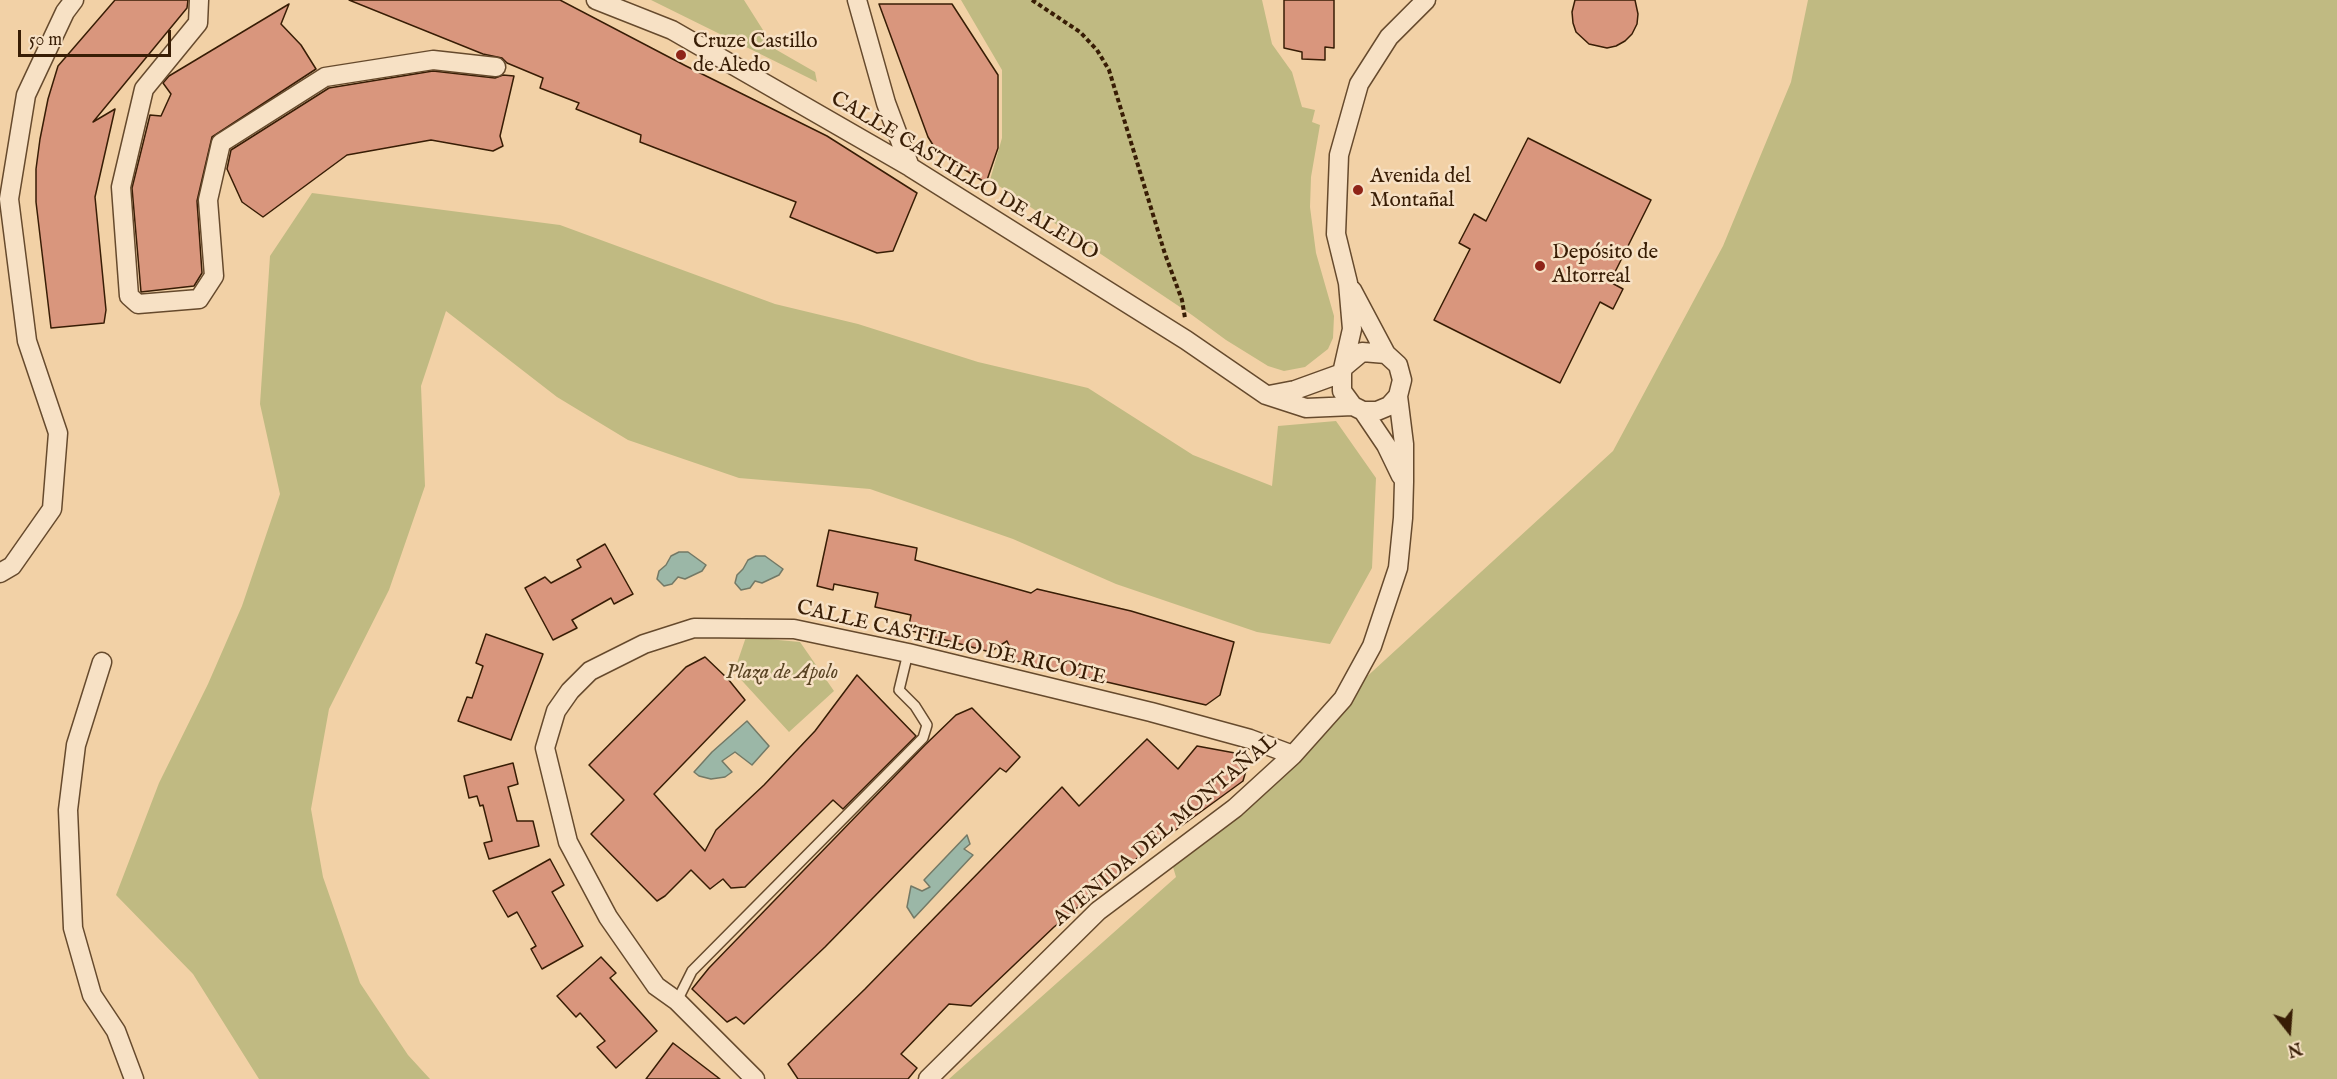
<!DOCTYPE html>
<meta charset="utf-8">
<style>
body{margin:0}
#map{position:relative;width:2337px;height:1079px;overflow:hidden;background:#f2d1a6;font-family:"IM FELL English",serif}
canvas{display:block}
.north{position:absolute;left:2259px;top:1001px;width:60px;height:60px;-webkit-text-stroke:4px #f7e1c5;paint-order:stroke;rotate:163deg;font-size:16px;font-weight:700;line-height:24px;text-align:center;color:#381d05}
.north::after{content:'';display:block;margin:auto;width:21px;height:27px;background:#381d05;clip-path:polygon(50% 0,100% 100%,50% 72%,0 100%)}
.scale{position:absolute;left:18px;top:30px;width:153px;height:27px;box-sizing:border-box;border:3px solid #381d05;border-top:0;padding-left:8px;font-size:18px;line-height:21px;white-space:nowrap;color:#381d05;-webkit-text-stroke:4px #f7e1c5;paint-order:stroke}
</style>
<div id="map">
<canvas width="2337" height="1079"></canvas>
<div class="north">N</div>
<div class="scale">50 m</div>
</div>
<script>
const g = document.querySelector('canvas').getContext('2d');
g.lineJoin = 'round';
function fillPath(path, color) {
  g.fillStyle = color;
  g.fill(path, 'evenodd');
}
function shape(rows) {
  const path = new Path2D();
  for (const r of rows) {
    path.moveTo(r[0], r[1]);
    for (let i = 2; i < r.length; i += 2) path.lineTo(r[i], r[i + 1]);
  }
  return path;
}
function strokePath(path, color, width, dash) {
  g.strokeStyle = color;
  g.lineWidth = width;
  g.lineCap = dash ? 'butt' : 'round';
  g.setLineDash(dash || []);
  g.stroke(path);
}
function drawText(font, color, halo, rows, align = 'center') {
  g.font = font + ' "IM FELL English",serif';
  g.lineWidth = 5;
  g.setLineDash([]);
  g.textBaseline = 'middle';
  g.strokeStyle = halo;
  g.fillStyle = color;
  for (const [text, x, y, turn = 0] of rows) {
    g.save();
    g.translate(x, y);
    g.rotate((+turn || 0) * Math.PI / 180);
    g.textAlign = isNaN(turn) ? turn : align;
    if (halo) g.strokeText(text, 0, 0);
    g.fillText(text, 0, 0);
    g.restore();
  }
}
const green = shape([
 [651,0,744,0,775,49,815,72,817,82],
 [961,0,1262,0,1272,44,1292,72,1302,107,1315,110,1312,122,1320,125,1311,177,1310,207,1316,253,1334,316,1333,338,1328,349,1305,367,1284,371,1268,366,1226,340,1192,315,990,180,1002,138,1002,70],
 [1808,0,2337,0,2337,1079,949,1079,1176,877,1170,857,1613,451,1723,246,1791,82],
 [312,193,560,225,775,304,858,324,978,362,1088,388,1193,455,1272,486,1278,426,1336,421,1376,478,1372,568,1330,644,1257,632,1116,584,1013,539,870,489,739,478,628,440,557,397,446,311,421,386,425,486,389,590,329,709,311,809,323,877,360,983,408,1055,430,1079,259,1079,193,974,116,895,159,783,208,684,242,606,280,494,260,404,270,256],
 [746,637,800,642,834,691,789,732,734,672]
]);
const water = shape([
 [679,552,688,552,706,565,702,571,685,579,678,577,672,584,664,586,657,579,659,571,666,565,671,556,679,552],
 [756,556,765,556,783,569,779,575,762,583,755,581,750,588,741,590,735,583,737,575,743,569,748,560,756,556],
 [747,721,769,746,752,765,735,752,722,761,732,772,725,777,711,779,699,776,694,772,712,752,747,721],
 [967,835,970,844,964,849,973,855,914,918,907,907,911,886,922,891,930,887,924,880,967,835]
]);
const building = shape([
 [115,0,188,0,187,8,93,122,115,109,95,197,106,310,104,323,51,328,36,202,36,169,40,139,48,99,58,66,115,0],
 [349,0,560,0,686,66,827,136,917,193,893,251,877,253,790,217,796,202,640,142,641,135,576,109,579,103,540,88,543,78,507,63,502,58,483,54,349,0],
 [1284,0,1334,0,1334,48,1325,47,1325,60,1302,59,1302,52,1284,48,1284,0],
 [1575,0,1635,0,1638,14,1637,24,1632,34,1625,41,1616,46,1607,48,1589,44,1576,32,1573,23,1572,12,1575,0],
 [289,4,281,24,301,45,316,69,212,137,197,201,202,273,194,286,141,292,132,188,150,115,161,116,171,94,163,83,169,76,289,4],
 [879,4,952,4,998,75,998,148,986,183,938,153,928,137,879,4],
 [433,71,495,78,503,75,514,76,500,136,503,146,493,151,431,140,347,155,263,217,242,202,227,169,231,150,329,88,433,71],
 [1528,138,1651,200,1610,282,1623,289,1613,309,1600,302,1560,383,1434,320,1470,249,1459,243,1474,214,1486,221,1528,138],
 [829,530,917,548,915,560,1031,593,1037,589,1131,611,1234,642,1220,695,1206,705,1016,661,1007,641,990,652,908,630,911,615,875,607,878,593,834,584,833,590,817,586,829,530],
 [605,544,633,594,614,604,611,598,572,620,577,628,553,640,525,588,545,577,551,583,581,567,577,560,605,544],
 [486,634,543,654,511,740,458,721,467,697,472,698,483,666,476,663,486,634],
 [705,657,728,679,745,700,654,794,705,851,716,830,764,785,815,731,857,675,916,736,843,809,833,800,745,887,731,888,723,879,710,889,691,870,665,896,657,901,591,834,624,800,589,765,686,667,705,657],
 [972,708,1020,757,1006,772,1000,768,825,947,744,1024,736,1017,727,1022,692,989,709,968,925,745,956,715,972,708],
 [1147,739,1178,769,1197,746,1235,753,1247,767,1243,781,1136,859,1054,927,971,1006,949,1004,901,1054,917,1068,908,1079,798,1079,788,1064,865,989,1062,787,1079,806,1147,739],
 [513,763,518,784,508,787,517,821,533,821,539,846,489,859,484,843,492,841,483,805,480,806,477,796,469,798,464,776,513,763],
 [550,859,564,885,552,892,583,946,542,969,531,949,536,946,517,912,508,917,493,891,550,859],
 [601,957,616,973,610,978,657,1031,616,1068,597,1047,605,1041,580,1013,576,1017,557,996,601,957],
 [673,1043,720,1079,646,1079,673,1043]
]);
const path = shape([
 [1032,0,1080,32,1097,50,1109,70,1165,254,1182,300,1185,318]
]);
const lane = shape([
 [677,1001,692,971,923,738,927,725,915,706,899,690,908,653]
]);
const street = shape([
 [199,0,198,23,144,89,121,187,129,296,138,304,199,299,214,276,208,200,221,143,325,77,433,60,496,67],
 [596,0,672,30,910,167,1186,340,1266,395,1306,408,1353,406],
 [857,0,886,103,910,167],
 [1352,290,1386,354],
 [1344,367,1362,352,1386,354,1398,365,1402,380,1398,396,1389,406,1377,411,1363,411,1353,406,1342,391,1342,373,1352,329,1348,283,1336,234,1339,155,1359,84,1389,37,1426,0],
 [1269,395,1295,390,1342,373],
 [1363,411,1386,445,1401,476],
 [0,573,12,566,52,509,58,433,27,341,9,199,26,95,65,12,74,0],
 [102,662,76,745,68,810,73,928,92,995,116,1031,134,1079],
 [755,1079,677,1001,656,986,608,917,568,842,545,748,556,711,570,691,590,671,644,644,694,628,794,629,908,653,1151,712,1250,739,1293,755],
 [928,1079,1098,911,1235,808,1293,755,1343,699,1372,646,1398,568,1403,518,1404,482,1404,444,1398,396]
]);
const markers = [
 [681,55,6,"#8f2418"],
 [1358,190,6,"#8f2418"],
 [1540,266,6,"#8f2418"]
];
const poiNames = [
 ["Cruze Castillo",693,43],
 ["de Aledo",693,67],
 ["Avenida del",1370,178],
 ["Montañal",1370,202],
 ["Depósito de",1552,254],
 ["Altorreal",1552,278]
];
const streetNames = [
 ["CALLE CASTILLO DE ALEDO",964,177,31],
 ["CALLE CASTILLO DE RICOTE",951,644,13],
 ["AVENIDA DEL MONTAÑAL",1166,831,-40]
];
const parkNames = [
 ["Plaza de Apolo",782,674]
];
fillPath(green, '#c0ba82');
fillPath(water, '#9bb7a7');
strokePath(water, '#737966', 1.5);
fillPath(building, '#d9967d');
strokePath(building, '#381d05', 1.5);
strokePath(lane, '#664a2d', 12);
strokePath(street, '#664a2d', 21);
strokePath(path, '#381d05', 4, [4.5, 3]);
strokePath(lane, '#f7e1c5', 9);
strokePath(street, '#f7e1c5', 18);
for (const [x, y, r, color] of markers) {
  const dot = new Path2D();
  dot.arc(x, y, r, 0, 2 * Math.PI);
  g.fillStyle = color;
  g.fill(dot);
  strokePath(dot, '#f7e1c5', 2);
}
drawText('21px', '#381d05', '#f7e1c5', poiNames, 'left');
drawText('21px', '#381d05', '#f7e1c5', streetNames);
drawText('italic 21px', '#5a4424', '#f7e1c5', parkNames);
</script>
